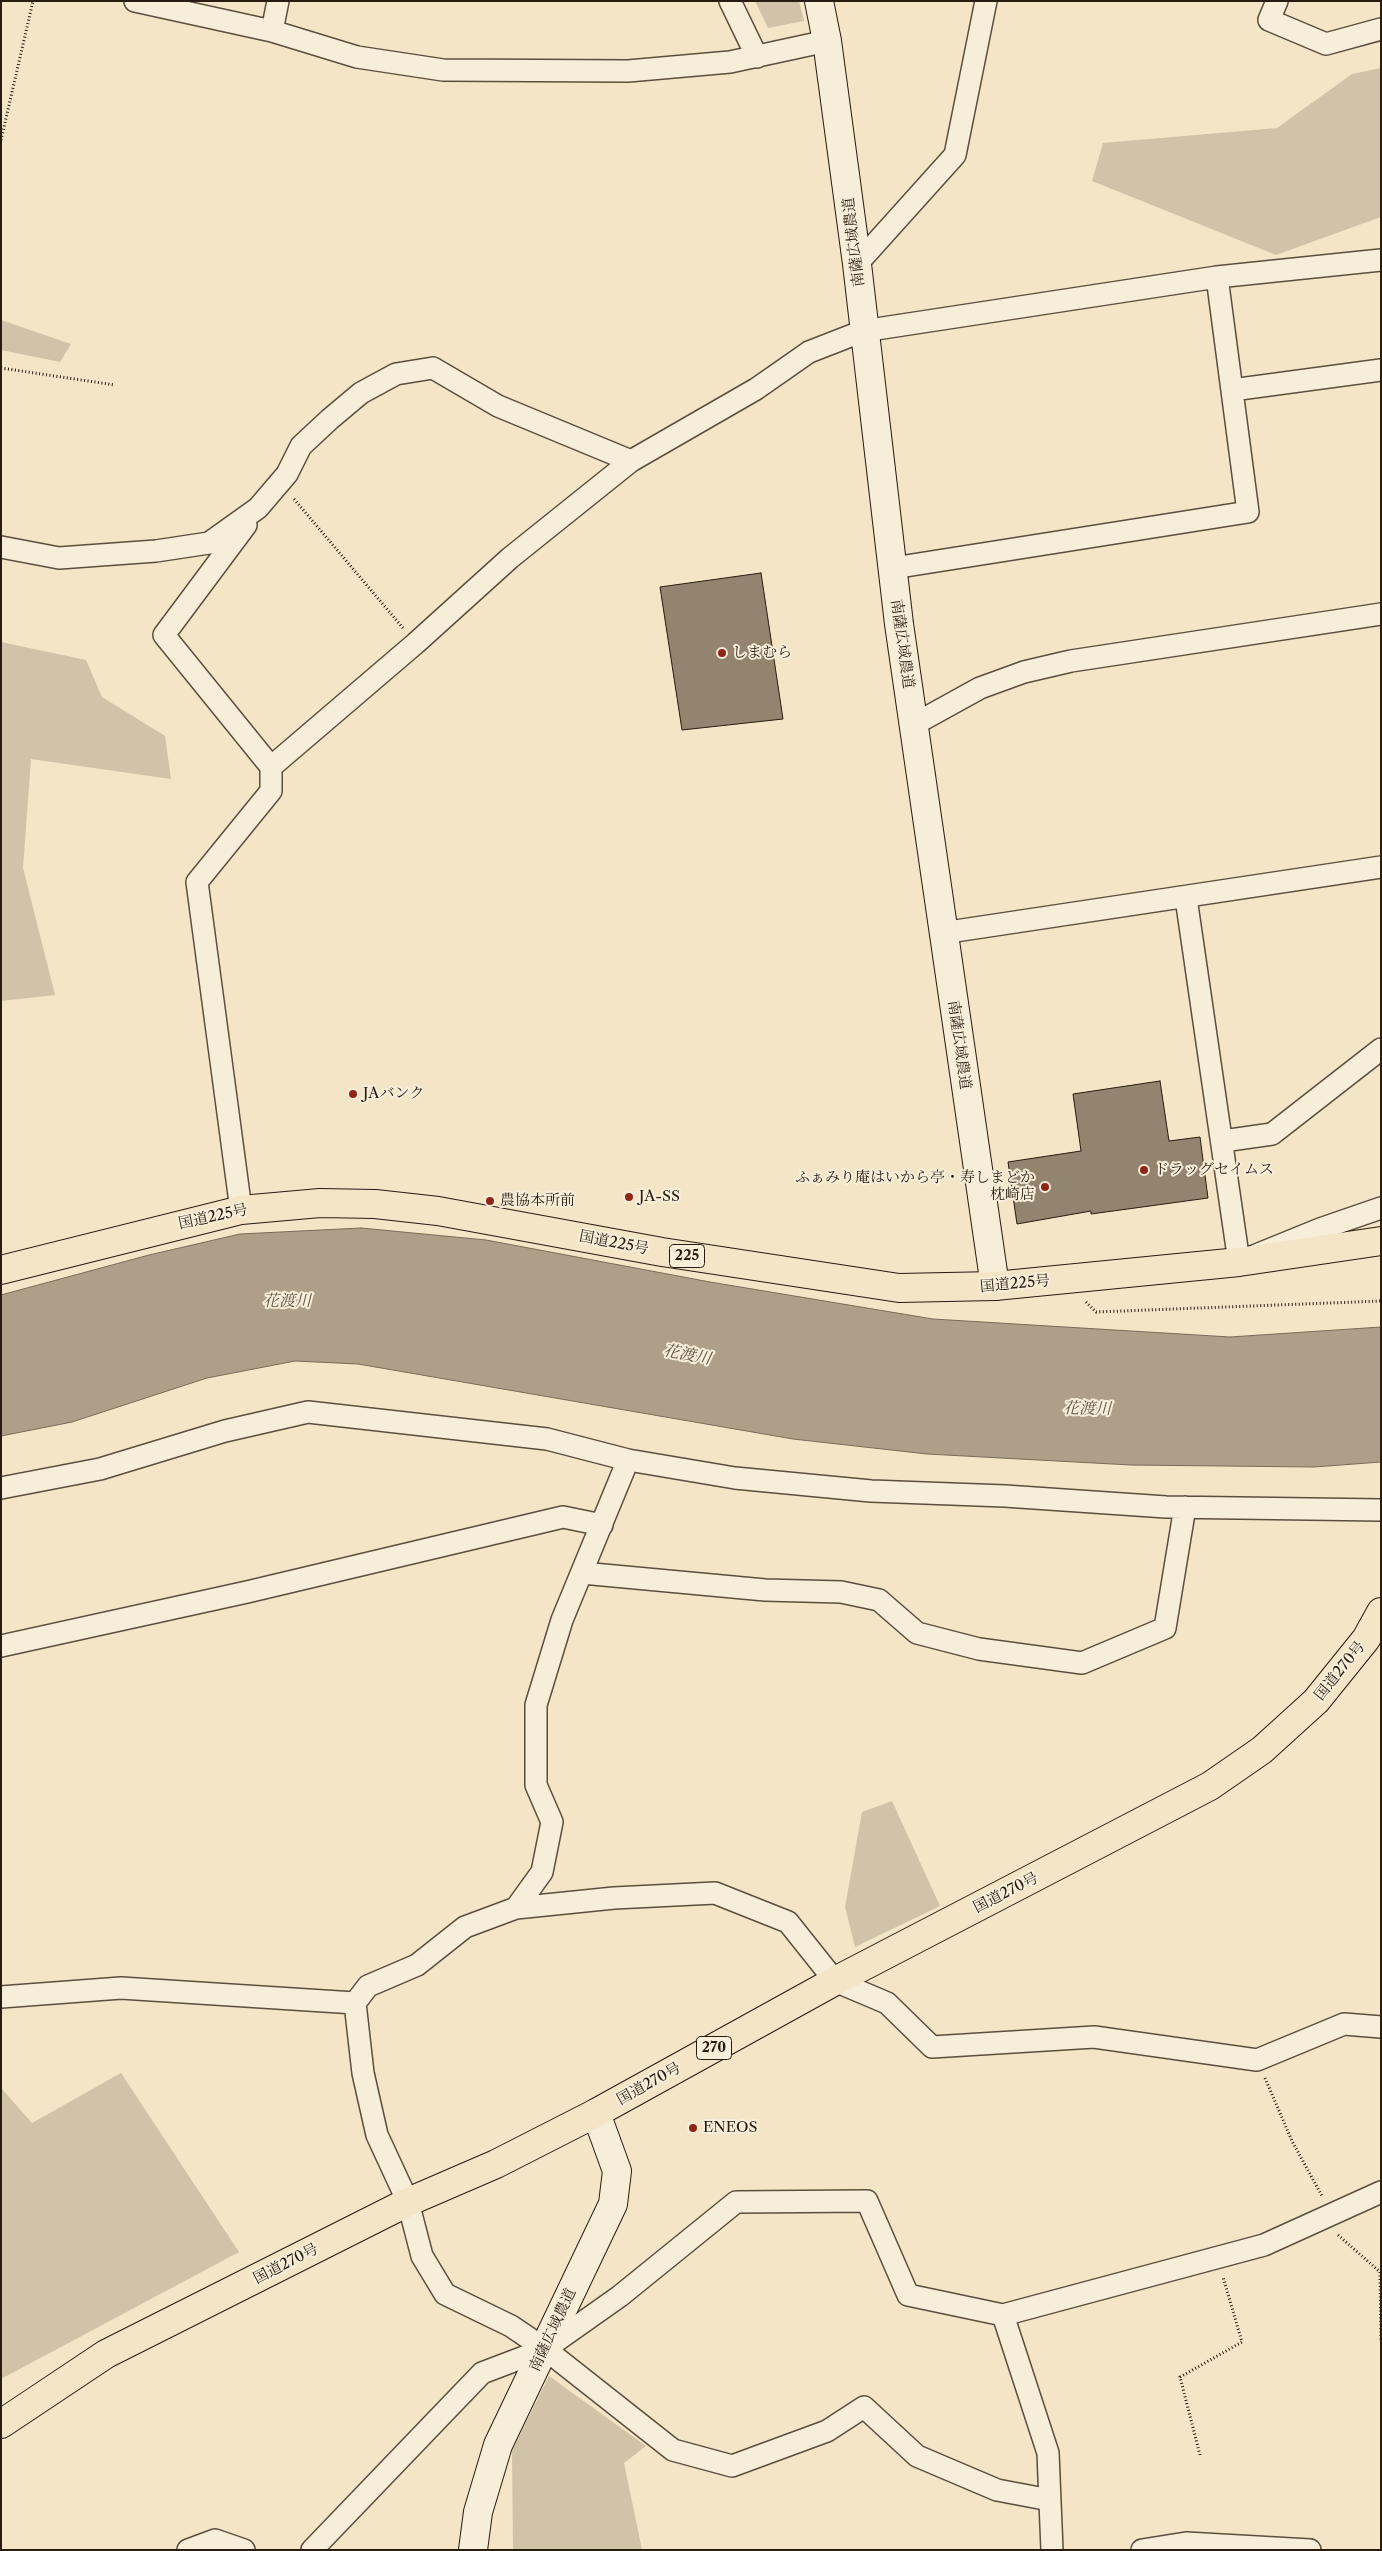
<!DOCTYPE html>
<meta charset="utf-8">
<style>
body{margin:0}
#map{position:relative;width:1382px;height:2551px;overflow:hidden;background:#f3e5c6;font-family:"Libre Caslon Text",serif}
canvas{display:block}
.frame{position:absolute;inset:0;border:2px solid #281b10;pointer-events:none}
</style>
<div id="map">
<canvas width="1382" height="2551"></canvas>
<div class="frame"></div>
</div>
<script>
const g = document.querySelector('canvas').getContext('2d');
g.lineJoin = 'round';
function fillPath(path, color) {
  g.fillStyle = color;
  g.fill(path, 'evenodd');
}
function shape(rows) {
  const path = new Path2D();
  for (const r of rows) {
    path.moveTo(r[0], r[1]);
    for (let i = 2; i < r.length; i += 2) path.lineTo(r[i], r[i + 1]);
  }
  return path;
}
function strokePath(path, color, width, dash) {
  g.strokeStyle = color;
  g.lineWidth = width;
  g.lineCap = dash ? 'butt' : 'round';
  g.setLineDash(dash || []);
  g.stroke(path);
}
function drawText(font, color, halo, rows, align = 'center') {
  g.font = font + ' "Libre Caslon Text","Noto Serif JP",serif';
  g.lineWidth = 4;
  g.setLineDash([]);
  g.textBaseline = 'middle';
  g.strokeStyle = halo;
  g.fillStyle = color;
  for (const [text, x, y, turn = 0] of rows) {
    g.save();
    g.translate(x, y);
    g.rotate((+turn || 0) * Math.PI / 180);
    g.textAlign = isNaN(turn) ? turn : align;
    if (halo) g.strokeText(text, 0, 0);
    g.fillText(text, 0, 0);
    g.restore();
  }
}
const green = shape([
 [755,1,799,1,804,21,768,28],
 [1381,68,1381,217,1276,255,1092,181,1103,143,1277,128,1352,74],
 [1,320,71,344,60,362,1,350],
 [1,642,86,660,102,697,165,736,171,779,31,759,23,868,55,995,1,1001],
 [892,1801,940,1906,855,1947,845,1907,862,1812],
 [121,2073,239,2252,1,2379,1,2088,32,2123],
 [549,2376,646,2446,624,2463,642,2550,513,2550,512,2451]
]);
const water = shape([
 [361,1228,486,1240,710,1282,933,1319,1230,1337,1381,1327,1381,1462,1314,1467,1131,1465,927,1454,793,1439,358,1364,295,1361,207,1378,72,1422,1,1436,1,1295,149,1255,240,1234,361,1228]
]);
const building = shape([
 [761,573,783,719,682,730,660,587,761,573],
 [1160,1081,1169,1141,1200,1137,1208,1198,1091,1214,1091,1211,1017,1224,1008,1162,1081,1151,1073,1094,1160,1081]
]);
const path = shape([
 [1,140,33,1],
 [1,368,115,385],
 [294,499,403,628],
 [1086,1302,1096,1312,1381,1301],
 [1265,2078,1292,2141,1322,2196],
 [1338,2235,1380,2272,1381,2341],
 [1200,2455,1180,2377,1242,2342,1223,2277]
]);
const street = shape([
 [135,1,272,31,357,57,443,70,628,71,730,62,827,41],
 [730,1,757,57],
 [1277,1,1269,20,1326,44,1381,29],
 [272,31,278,1],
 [857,264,955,155,986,1],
 [1232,390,1381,370],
 [1,547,59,558,156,551,209,543,258,508,287,474,301,446,330,419,361,393,396,374,433,368,498,406,631,461,756,389,809,352,863,331,1217,277,1381,260],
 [893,568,1248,512,1217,277],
 [913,725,980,688,1024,672,1071,661,1381,614],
 [271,767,416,643,510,558,631,461],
 [1186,898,1239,1262,1320,1229,1381,1208],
 [942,933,1381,867],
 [1223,1141,1272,1134,1381,1049],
 [241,1210,197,882,271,791,271,767,164,635,246,525],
 [628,1460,562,1620,536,1705,536,1785,552,1822,542,1872,516,1908,465,1927,417,1965,368,1986,355,2003,363,2073,377,2135,408,2202,422,2256,445,2294,511,2326,545,2349,673,2450,732,2466,827,2431,864,2407,917,2456,997,2490,1050,2500],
 [1,1488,100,1469,225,1431,308,1412,547,1439,628,1460,735,1478,871,1491,1005,1496,1166,1507,1381,1510],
 [582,1573,765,1590,841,1592,879,1600,917,1633,979,1649,1082,1663,1165,1628,1185,1507],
 [1,1646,247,1592,563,1517,602,1525],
 [516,1908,614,1898,715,1893,788,1922,835,1981,887,2003,932,2047,1094,2037,1257,2060,1344,2024,1381,2027],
 [1,1997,121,1988,355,2003],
 [1003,2315,1048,2453,1052,2550],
 [188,2550,215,2540,244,2550],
 [312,2550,482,2373,545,2349,620,2296,736,2202,867,2201,908,2295,1003,2315,1264,2245,1381,2192],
 [1142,2550,1186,2543,1310,2550]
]);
const secondary = shape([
 [819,1,827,41,857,264,899,624,995,1286],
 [473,2550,478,2512,498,2445,613,2204,617,2171,596,2113]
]);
const highway = shape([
 [1,1270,241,1210,320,1203,375,1204,438,1211,662,1252,899,1288,995,1286,1239,1262,1381,1241],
 [1,2424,106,2354,408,2202,496,2164,596,2113,835,1981,1210,1786,1262,1750,1316,1701,1366,1639,1381,1612]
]);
const markers = [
 [722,653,5,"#8f2418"],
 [353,1094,5,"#8f2418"],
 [1144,1170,5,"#8f2418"],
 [1045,1187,5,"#8f2418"],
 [629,1197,5,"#8f2418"],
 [490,1201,5,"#8f2418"],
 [693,2128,5,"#8f2418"]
];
const shields = [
 [687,1256,35],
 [714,2048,35]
];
const shieldNames = [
 ["225",687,1256],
 ["270",714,2048]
];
const streetNames = [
 ["南薩広域農道",854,242,-97],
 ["南薩広域農道",902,644,82],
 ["南薩広域農道",959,1045,82],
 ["国道225号",213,1217,-12],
 ["国道225号",614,1243,11],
 ["国道225号",1015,1284,-5],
 ["国道270号",1340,1671,-51],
 ["国道270号",1006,1893,-27],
 ["国道270号",649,2084,-29],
 ["国道270号",286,2264,-27],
 ["南薩広域農道",553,2330,-65]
];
const poiNames = [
 ["しまむら",732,653],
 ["JAバンク",363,1094],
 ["ドラッグセイムス",1154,1170],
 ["ふぁみり庵はいから亭・寿しまどか",1035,1178,"right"],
 ["枕崎店",1035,1195,"right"],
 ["JA-SS",639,1197],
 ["農協本所前",500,1201],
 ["ENEOS",703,2128]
];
const waterNames = [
 ["花渡川",287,1301],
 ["花渡川",687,1355,11],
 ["花渡川",1087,1409,1]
];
fillPath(green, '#d0c3a7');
fillPath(water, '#aea088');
strokePath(water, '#786b58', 1);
fillPath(building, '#92846f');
strokePath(building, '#281b10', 1);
strokePath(street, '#5b4e3e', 24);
strokePath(secondary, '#281b10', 30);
strokePath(highway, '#281b10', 30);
strokePath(path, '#281b10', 3, [1, 2.5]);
strokePath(street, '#f7eeda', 21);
strokePath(secondary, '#f7eeda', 28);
strokePath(highway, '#f3e5c6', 28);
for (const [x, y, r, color] of markers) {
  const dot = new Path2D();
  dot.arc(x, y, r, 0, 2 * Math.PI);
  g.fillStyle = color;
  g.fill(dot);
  strokePath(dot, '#f7eeda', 2);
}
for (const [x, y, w] of shields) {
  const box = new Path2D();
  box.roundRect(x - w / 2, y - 11.5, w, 23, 4);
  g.fillStyle = '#f7eeda';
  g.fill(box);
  strokePath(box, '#281b10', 1);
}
drawText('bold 14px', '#281b10', null, shieldNames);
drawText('15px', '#281b10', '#f7eeda', streetNames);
drawText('15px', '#281b10', '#f7eeda', poiNames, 'left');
drawText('italic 16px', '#5e5040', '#f7eeda', waterNames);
</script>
